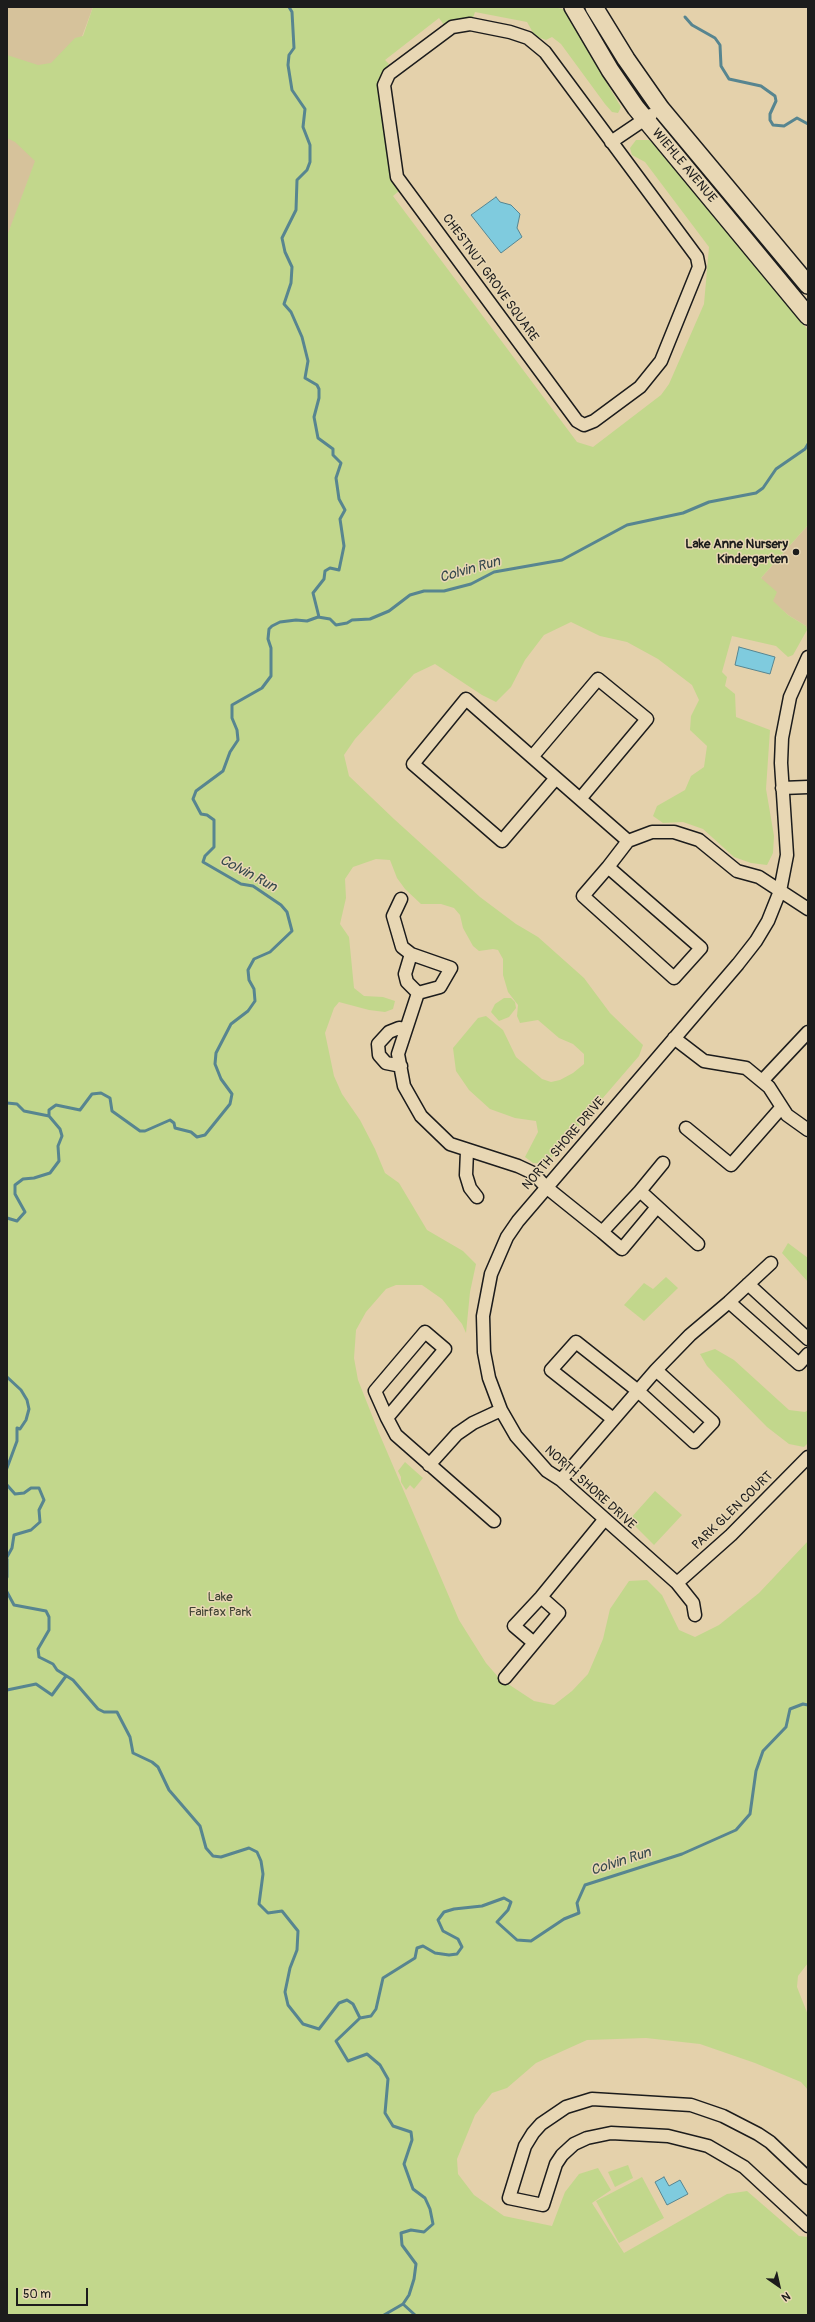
<!DOCTYPE html>
<style>
body{margin:0}
#map{position:relative;width:815px;height:2322px;overflow:hidden;background:#e4d1ab;font-family:Pangolin,sans-serif}
canvas{display:block}
.frame{position:absolute;inset:0;border:8px solid #1c1c1c;pointer-events:none}
.north{position:absolute;left:759px;top:2266px;width:40px;height:40px;-webkit-text-stroke:3px #e8d7b4;paint-order:stroke;rotate:146deg;font-size:11px;font-weight:700;line-height:16px;text-align:center;color:#1c1c1c}
.north::after{content:'';display:block;margin:auto;width:14px;height:18px;background:#1c1c1c;clip-path:polygon(50% 0,100% 100%,50% 72%,0 100%)}
.scale{position:absolute;left:16px;top:2288px;width:72px;height:18px;box-sizing:border-box;border:2px solid #1c1c1c;border-top:0;padding-left:5px;font-size:12px;line-height:14px;white-space:nowrap;color:#1c1c1c;-webkit-text-stroke:3px #e8d7b4;paint-order:stroke}
</style>
<div id="map">
<canvas width="815" height="2322"></canvas>
<div class="frame"></div>
<div class="north">N</div>
<div class="scale">50 m</div>
</div>
<script>
const g = document.querySelector('canvas').getContext('2d');
g.lineJoin = 'round';
function fillPath(path, color) {
  g.fillStyle = color;
  g.fill(path, 'evenodd');
}
function shape(rows) {
  const path = new Path2D();
  for (const r of rows) {
    path.moveTo(r[0], r[1]);
    for (let i = 2; i < r.length; i += 2) path.lineTo(r[i], r[i + 1]);
  }
  return path;
}
function strokePath(path, color, width, dash) {
  g.strokeStyle = color;
  g.lineWidth = width;
  g.lineCap = dash ? 'butt' : 'round';
  g.setLineDash(dash || []);
  g.stroke(path);
}
function drawText(font, color, halo, rows, align = 'center') {
  g.font = font + ' Pangolin,sans-serif';
  g.lineWidth = 3;
  g.setLineDash([]);
  g.textBaseline = 'middle';
  g.strokeStyle = halo;
  g.fillStyle = color;
  for (const [text, x, y, turn = 0] of rows) {
    g.save();
    g.translate(x, y);
    g.rotate((+turn || 0) * Math.PI / 180);
    g.textAlign = isNaN(turn) ? turn : align;
    if (halo) g.strokeText(text, 0, 0);
    g.fillText(text, 0, 0);
    g.restore();
  }
}
const built = shape([
 [7,7,93,7,7,238],
 [808,525,808,628,807,630,806,626,788,615,772,601,761,578]
]);
const green = shape([
 [93,7,553,7,563,9,621,107,618,113,612,112,605,104,561,44,552,37,546,40,535,36,527,22,475,12,473,18,444,25,439,18,385,60,389,64,379,82,379,97,390,176,399,191,393,196,577,442,593,447,661,395,669,384,704,304,709,247,645,162,632,155,630,148,636,140,649,140,658,147,808,330,808,525,761,578,777,592,773,601,788,615,806,626,807,630,793,655,788,657,776,646,732,636,722,672,727,677,725,686,735,694,736,717,770,730,766,789,774,836,773,853,767,865,751,863,734,857,703,829,683,822,663,823,653,816,657,806,685,790,691,776,704,767,707,746,690,730,691,716,699,700,692,685,658,659,627,642,600,636,571,622,544,635,525,660,511,687,496,702,482,695,435,664,414,674,355,739,344,755,349,776,394,819,480,897,516,924,538,937,584,978,610,1013,643,1045,639,1056,546,1164,533,1163,525,1157,538,1132,536,1121,515,1118,490,1109,469,1090,456,1071,453,1048,478,1018,486,1016,503,1030,516,1057,542,1079,551,1082,560,1080,573,1073,584,1064,584,1054,573,1044,559,1038,538,1020,520,1023,517,1016,518,1005,508,992,503,975,503,959,498,950,493,949,479,951,473,946,463,928,460,915,454,908,441,904,421,904,405,889,397,878,390,860,376,859,353,867,345,879,346,898,340,924,349,937,354,988,364,996,383,997,395,1001,393,1009,385,1012,369,1010,339,1002,334,1008,325,1033,334,1076,342,1094,360,1120,375,1149,385,1173,399,1183,427,1230,463,1251,476,1264,470,1292,466,1333,462,1324,442,1299,422,1285,396,1285,386,1289,366,1312,356,1330,354,1358,358,1380,379,1433,459,1620,486,1663,499,1678,534,1701,554,1705,572,1691,588,1674,603,1639,610,1609,629,1581,647,1580,662,1595,679,1630,695,1637,719,1625,759,1593,808,1541,808,1963,798,1976,797,1987,808,2015,808,2090,801,2082,755,2063,700,2044,646,2038,587,2040,536,2063,507,2088,492,2093,475,2115,457,2159,458,2174,474,2195,504,2216,552,2226,565,2192,579,2174,598,2168,611,2190,592,2203,624,2253,727,2194,747,2191,799,2236,808,2237,808,2315,7,2315,7,236,35,161,15,142,7,138,7,55,38,65,51,63,75,38,83,36],
 [504,998,511,998,515,1002,516,1008,509,1017,499,1021,491,1012,495,1004],
 [788,1243,808,1258,808,1282,782,1253],
 [666,1277,678,1288,644,1321,624,1305,644,1283,653,1289],
 [715,1349,734,1360,789,1410,805,1412,808,1410,808,1443,804,1447,789,1444,767,1427,707,1366,700,1354],
 [405,1462,423,1478,414,1489,410,1485,406,1490,401,1482,401,1477,398,1471],
 [655,1491,682,1515,654,1545,629,1520],
 [628,2165,633,2178,615,2187,608,2172],
 [642,2177,664,2218,619,2243,596,2201]
]);
const water = shape([
 [496,197,500,202,511,205,520,214,517,228,522,237,501,253,471,215,496,197],
 [739,647,775,657,770,674,735,665,739,647],
 [664,2177,669,2186,680,2180,688,2194,667,2205,655,2182,664,2177]
]);
const stream = shape([
 [289,7,292,12,294,48,289,55,288,65,292,90,305,109,303,127,310,145,310,162,307,170,297,180,296,210,282,238,285,252,292,267,291,283,284,304,291,312,302,337,308,361,305,378,317,385,319,389,319,398,314,417,318,438,333,449,333,455,341,463,336,478,339,499,345,510,340,519,344,546,339,570,330,568,325,571,324,579,313,593,319,617],
 [685,17,692,25,715,38,720,45,721,66,729,79,761,86,775,96,776,101,770,114,770,120,773,125,784,126,797,118,808,124],
 [7,1103,17,1104,24,1111,49,1116],
 [7,1218,17,1221,25,1212,15,1194,15,1185,23,1179,34,1178,50,1173,59,1161,58,1146,62,1136,60,1129,49,1116,49,1110,56,1105,80,1110,92,1094,101,1093,110,1098,112,1111,140,1131,145,1131,170,1120,174,1123,175,1128,191,1132,197,1137,205,1135,230,1104,232,1094,221,1079,215,1064,216,1053,231,1024,248,1011,255,1001,254,989,249,980,248,970,254,959,270,952,292,931,287,912,281,905,253,886,241,884,203,862,205,856,214,847,214,820,207,815,201,814,193,799,196,791,223,771,230,752,238,740,237,730,232,718,232,705,262,688,271,676,271,648,268,639,269,629,272,626,280,622,296,620,307,621,318,617,330,619,336,625,347,623,352,620,370,619,389,611,410,595,424,591,444,591,471,584,494,572,562,560,627,525,683,513,709,502,756,493,763,488,776,469,805,449,808,444],
 [7,1377,21,1390,27,1400,29,1409,26,1420,20,1429,17,1428,17,1441,7,1468],
 [7,1485,15,1494,24,1493,31,1488,39,1488,44,1500,39,1510,40,1522,31,1530,14,1535,12,1548,7,1557],
 [7,1559,7,1577],
 [7,1592,14,1605,46,1611,49,1617,49,1630,38,1649,39,1657,53,1664,57,1670,73,1680,98,1709,104,1712,117,1712,130,1737,133,1753,152,1762,158,1767,169,1790,200,1826,206,1848,213,1856,221,1857,249,1848,257,1852,261,1861,263,1874,259,1904,268,1913,282,1911,298,1931,297,1950,290,1968,285,1992,288,2005,303,2024,319,2029,339,2003,347,2000,353,2004,360,2018],
 [7,1690,36,1684,52,1695,66,1676],
 [403,2304,415,2315],
 [384,2315,403,2304,409,2295,414,2279,416,2264,402,2245,401,2233,411,2230,424,2232,433,2224,430,2209,425,2198,413,2189,404,2164,412,2140,411,2132,393,2126,385,2113,388,2079,380,2065,367,2054,348,2061,336,2041,360,2018,371,2016,376,2009,383,1978,415,1958,417,1948,423,1946,435,1953,449,1955,457,1954,462,1947,458,1939,443,1931,438,1920,444,1912,454,1909,482,1906,504,1898,511,1902,508,1910,497,1922,517,1940,531,1941,564,1919,579,1913,577,1903,585,1885,682,1854,736,1830,750,1814,756,1771,763,1751,786,1727,790,1709,803,1704,808,1705]
]);
const minor = shape([
 [470,24,510,32,528,38,545,52,697,257,699,267,661,361,640,387,594,421,584,425,577,421,397,177,384,85,389,74,452,27,470,24],
 [611,142,651,115],
 [532,757,598,679,647,719,580,799],
 [556,778,502,841,413,764,466,699,532,757,628,841],
 [782,788,808,787],
 [608,867,583,896,674,978,701,948,608,867,628,841,652,832,674,832,699,840,737,871,759,877,808,909],
 [401,899,393,916,402,947,411,954,405,974,407,982,418,993,398,1054,404,1086,421,1116,450,1144,518,1166,533,1173,546,1187,602,1232,640,1191,698,1244],
 [411,954,451,968,440,987,418,993],
 [674,1038,704,1061,746,1068,769,1087,787,1115,808,1130],
 [401,1066,386,1063,379,1055,378,1044,389,1032,399,1028,406,1029],
 [762,1081,808,1032],
 [686,1128,731,1165,781,1108],
 [467,1151,466,1175,470,1188,477,1197],
 [640,1191,663,1163],
 [602,1232,622,1249,657,1207],
 [748,1284,808,1339],
 [729,1302,799,1364,808,1354],
 [387,1418,375,1391,425,1332,445,1349,387,1418,396,1435,494,1521],
 [613,1419,551,1370,576,1342,638,1391,694,1442,713,1422,656,1370],
 [429,1465,457,1434,473,1423,501,1410],
 [561,1480,656,1370,690,1335,729,1302,771,1263],
 [677,1583,731,1535,808,1457],
 [541,1597,559,1613,534,1643,514,1626,541,1597,604,1520],
 [695,1615,693,1603,677,1583,561,1480,547,1471,516,1436,501,1410,489,1378,484,1352,483,1316,491,1274,507,1237,518,1221,738,964,756,941,768,921,780,891,787,855,781,763,782,738,790,697,808,657],
 [505,1678,534,1643],
 [808,2178,770,2142,758,2134,723,2116,691,2105,592,2099,566,2107,541,2124,533,2133,525,2146,509,2198,543,2205,556,2164,562,2155,574,2144,587,2138,611,2133,668,2136,708,2146,744,2167,808,2226]
]);
const secondary = shape([
 [573,7,610,70,636,108,808,316],
 [594,7,626,59,661,109,808,285]
]);
const markers = [
 [796,552,4,"#1c1c1c"]
];
const streetNames = [
 ["WIEHLE AVENUE",684,166,50],
 ["CHESTNUT GROVE SQUARE",490,278,54],
 ["NORTH SHORE DRIVE",564,1144,-49],
 ["NORTH SHORE DRIVE",590,1488,42],
 ["PARK GLEN COURT",733,1511,-44]
];
const poiNames = [
 ["Lake Anne Nursery",788,545],
 ["Kindergarten",788,560]
];
const parkNames = [
 ["Lake",220,1598],
 ["Fairfax Park",220,1613]
];
const waterNames = [
 ["Colvin Run",470,570,-16],
 ["Colvin Run",248,874,28],
 ["Colvin Run",621,1862,-18]
];
fillPath(built, '#d6c29b');
fillPath(green, '#c2d78c');
fillPath(water, '#7fcbde');
strokePath(water, '#578590', 1);
strokePath(stream, '#578590', 3);
strokePath(minor, '#1c1c1c', 15);
strokePath(secondary, '#1c1c1c', 20);
strokePath(minor, '#e8d7b4', 12);
strokePath(secondary, '#e8d7b4', 17);
for (const [x, y, r, color] of markers) {
  const dot = new Path2D();
  dot.arc(x, y, r, 0, 2 * Math.PI);
  g.fillStyle = color;
  g.fill(dot);
  strokePath(dot, '#e8d7b4', 1.5);
}
drawText('13px', '#1c1c1c', '#e8d7b4', streetNames);
drawText('bold 13px', '#1c1c1c', '#e8d7b4', poiNames, 'right');
drawText('13px', '#3d4132', '#e8d7b4', parkNames);
drawText('italic 14px', '#35484c', '#e8d7b4', waterNames);
</script>
